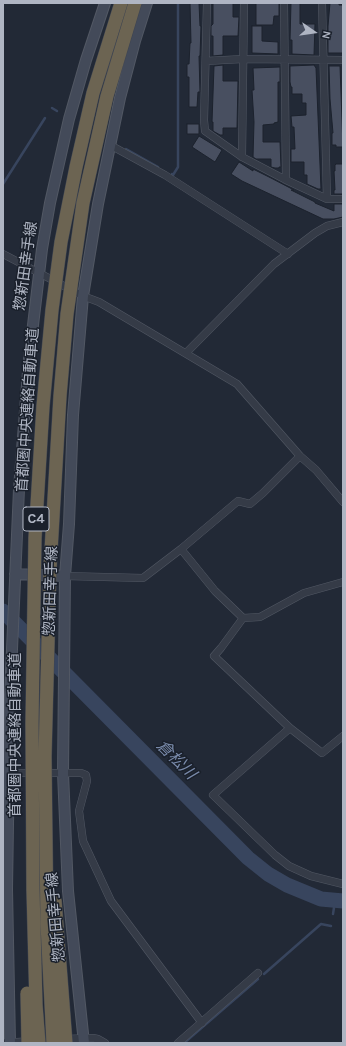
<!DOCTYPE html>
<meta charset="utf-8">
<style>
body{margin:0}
#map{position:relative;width:346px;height:1046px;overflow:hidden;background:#222936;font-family:Karla,sans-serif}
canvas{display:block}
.frame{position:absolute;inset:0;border:4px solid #afb5c3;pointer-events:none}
.north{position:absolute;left:294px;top:12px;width:40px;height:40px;-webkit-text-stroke:3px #1a202b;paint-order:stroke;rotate:103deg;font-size:11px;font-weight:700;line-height:16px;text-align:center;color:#afb5c3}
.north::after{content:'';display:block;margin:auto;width:14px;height:18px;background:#afb5c3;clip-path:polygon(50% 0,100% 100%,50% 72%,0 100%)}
</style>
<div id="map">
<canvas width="346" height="1046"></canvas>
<div class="frame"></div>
<div class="north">N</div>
</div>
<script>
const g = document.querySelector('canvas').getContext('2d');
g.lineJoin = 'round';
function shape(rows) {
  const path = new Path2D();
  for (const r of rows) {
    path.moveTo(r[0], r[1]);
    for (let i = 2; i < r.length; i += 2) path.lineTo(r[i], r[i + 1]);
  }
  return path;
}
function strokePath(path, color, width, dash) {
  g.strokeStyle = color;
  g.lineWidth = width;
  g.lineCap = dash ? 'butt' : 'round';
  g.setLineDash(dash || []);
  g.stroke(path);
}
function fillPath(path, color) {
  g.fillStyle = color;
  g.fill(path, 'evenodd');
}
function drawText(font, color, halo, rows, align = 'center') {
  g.font = font + ' Karla,"Noto Sans JP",sans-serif';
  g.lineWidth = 3;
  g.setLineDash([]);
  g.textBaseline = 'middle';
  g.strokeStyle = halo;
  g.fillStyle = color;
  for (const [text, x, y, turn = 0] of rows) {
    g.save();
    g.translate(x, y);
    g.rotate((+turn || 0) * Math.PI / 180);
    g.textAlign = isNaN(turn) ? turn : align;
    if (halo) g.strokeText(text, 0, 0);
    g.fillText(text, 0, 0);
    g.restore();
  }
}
const stream = shape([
 [52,108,57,111],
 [126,149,158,167],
 [172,174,173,175,178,167,178,3],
 [3,184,45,118],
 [333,914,335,901],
 [264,974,321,924,331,926],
 [184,1043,258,979]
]);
const river = shape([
 [3,611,248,858,268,874,287,885,321,899,343,901]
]);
const building = shape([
 [190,3,199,3,200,26,201,26,200,56,199,56,200,92,198,92,197,107,189,107,189,77,187,77,187,64,189,64,190,43,191,43,190,3],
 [213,3,233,3,233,17,239,17,238,36,223,36,223,55,213,56,213,36,211,36,211,26,213,24,213,3],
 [256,3,279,3,279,16,274,16,273,25,256,25,256,3],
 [291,3,300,3,300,24,315,24,314,55,292,54,292,40,290,40,291,3],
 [330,3,339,3,339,5,343,5,343,53,328,53,328,26,330,3],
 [252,26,262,26,262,41,278,42,278,54,252,53,252,26],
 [223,65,223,81,238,81,237,128,223,128,223,135,220,135,213,131,213,122,212,122,214,66,223,65],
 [314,65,316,68,321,189,318,189,307,184,307,175,304,175,304,162,291,162,291,149,295,149,294,127,292,127,291,116,306,115,306,103,302,103,302,94,292,94,292,87,291,87,290,82,290,66,314,65],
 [329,66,340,66,343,147,336,147,336,145,332,145,332,133,333,133,330,99,329,66],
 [280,67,280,82,278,82,278,122,274,123,274,124,263,125,263,142,280,142,281,167,279,167,279,168,275,168,271,167,271,159,256,159,253,157,254,122,252,90,254,90,253,68,280,67],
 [187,124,199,124,199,134,187,134,187,124],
 [199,136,222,150,215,162,192,147,199,136],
 [239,162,253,171,253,169,271,178,294,190,291,190,315,202,315,203,334,211,334,204,343,204,343,217,334,219,323,219,242,181,231,174,239,162],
 [336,164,343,164,343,194,334,194,334,190,335,190,334,171,335,171,335,165,336,164]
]);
const street = shape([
 [207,3,204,120,205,131,242,157,286,180,327,199,343,199],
 [284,3,286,180],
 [322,3,327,199],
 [206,61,243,59,343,60],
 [110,145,165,175,288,254],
 [242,157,244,3],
 [3,254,83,296,99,302,237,384,300,456,316,470,343,502],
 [186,353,274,264,315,233,327,226,343,222],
 [181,549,215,591,243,618,260,617,304,593,343,582],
 [65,576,143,578,181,549,238,501,250,504,263,493,300,456],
 [243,618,221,648,214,656,290,728,322,753,343,736],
 [290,728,213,795,275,855,289,866,311,876,343,884],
 [3,772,9,773,81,773,86,775,87,781,79,811,83,841,111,901,202,1023],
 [63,1039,93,1038,98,1039,105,1043],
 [3,1043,31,1041],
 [178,1043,258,973]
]);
const secondary = shape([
 [15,574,65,576],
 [10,1043,7,889,10,695,19,489,29,359,42,249,50,203,69,119,86,60,105,3],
 [84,1043,68,891,63,773,65,576,69,524,73,415,83,296,98,204,120,98,135,41,147,3]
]);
const highwayBridge = shape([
 [55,900,66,1043],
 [27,993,28,1043],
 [39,1043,36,1005,33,890,32,723,35,538,43,406,52,310,61,242,76,167,93,93,121,3],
 [53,1043,47,924,45,756,50,568,60,396,67,314,83,203,107,96,135,3]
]);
const shields = [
 [36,519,26]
];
const shieldNames = [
 ["C4",36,519]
];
const streetNames = [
 ["惣新田幸手線",26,266,-82],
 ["首都圏中央連絡自動車道",28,410,-86],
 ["惣新田幸手線",51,591,-88],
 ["首都圏中央連絡自動車道",16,735,-90],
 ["惣新田幸手線",56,917,-95]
];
const waterNames = [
 ["倉松川",176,760,45]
];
strokePath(stream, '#38455e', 2.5);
strokePath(river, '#38455e', 15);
fillPath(building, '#484f60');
strokePath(building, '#1c222d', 1);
strokePath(street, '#525864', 8);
strokePath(secondary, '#525864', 12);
strokePath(street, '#353b47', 7);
strokePath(secondary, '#434a59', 10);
strokePath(highwayBridge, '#3f4551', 14, []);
strokePath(highwayBridge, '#6c6452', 13);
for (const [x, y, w] of shields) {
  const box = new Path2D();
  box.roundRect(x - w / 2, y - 12, w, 24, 3);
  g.fillStyle = '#1a202b';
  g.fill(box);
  strokePath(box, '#afb5c3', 1);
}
drawText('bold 14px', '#afb5c3', null, shieldNames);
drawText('15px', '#afb5c3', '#1a202b', streetNames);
drawText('italic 16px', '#798aaa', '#1a202b', waterNames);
</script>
